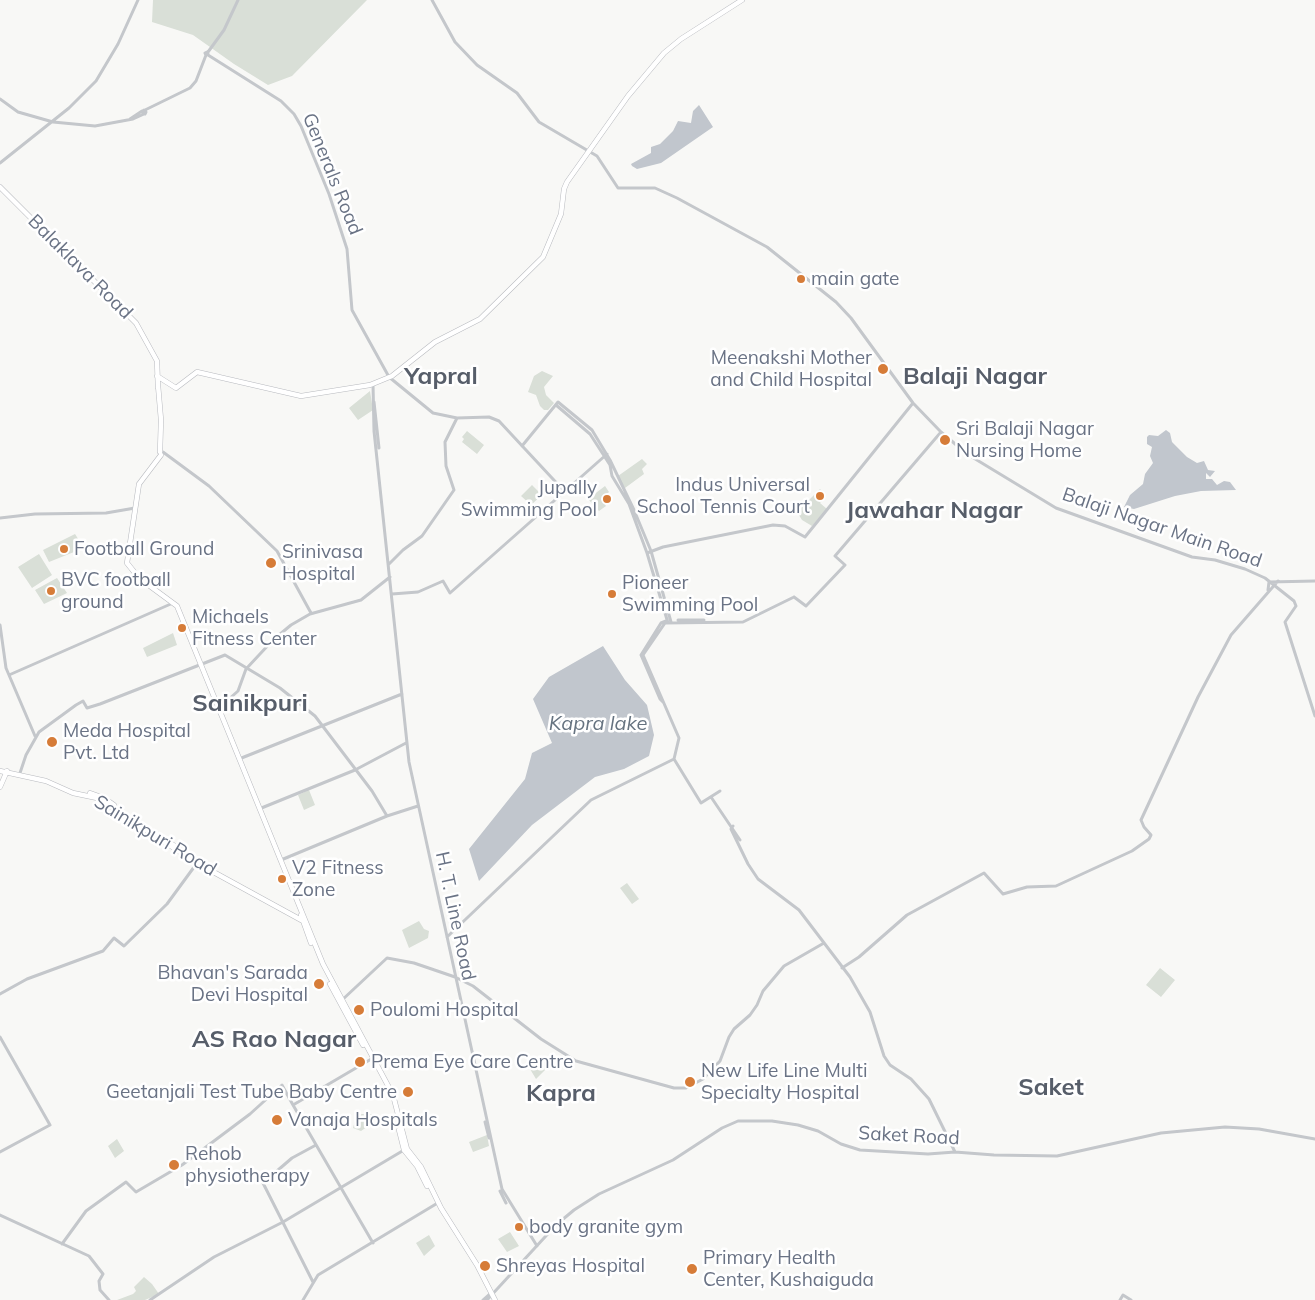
<!DOCTYPE html>
<style>
body{margin:0}
canvas{display:block;background:#f8f8f6}
</style>
<canvas width="1315" height="1300"></canvas>
<script>
const g = document.querySelector('canvas').getContext('2d');
g.lineJoin = 'round';
function fillPath(path, color) {
  g.fillStyle = color;
  g.fill(path, 'evenodd');
}
function shape(rows) {
  const path = new Path2D();
  for (const r of rows) {
    path.moveTo(r[0], r[1]);
    for (let i = 2; i < r.length; i += 2) path.lineTo(r[i], r[i + 1]);
  }
  return path;
}
function strokePath(path, color, width, dash) {
  g.strokeStyle = color;
  g.lineWidth = width;
  g.lineCap = dash ? 'butt' : 'round';
  g.setLineDash(dash || []);
  g.stroke(path);
}
function drawText(font, color, halo, rows, align = 'center') {
  g.font = font + ' Mulish,sans-serif';
  g.lineWidth = 5;
  g.setLineDash([]);
  g.textBaseline = 'middle';
  g.strokeStyle = halo;
  g.fillStyle = color;
  for (const [text, x, y, turn = 0] of rows) {
    g.save();
    g.translate(x, y);
    g.rotate((+turn || 0) * Math.PI / 180);
    g.textAlign = isNaN(turn) ? turn : align;
    if (halo) g.strokeText(text, 0, 0);
    g.fillText(text, 0, 0);
    g.restore();
  }
}
const green = shape([
 [153,0,367,0,292,76,268,85,234,64,193,35,152,22],
 [542,371,553,376,544,387,546,395,554,403,548,410,544,410,540,406,536,395,528,392,534,376],
 [370,391,373,410,358,420,349,408],
 [467,431,484,445,477,454,462,442,464,439,462,437],
 [642,459,647,464,642,469,644,474,625,488,618,476],
 [532,485,542,495,531,505,521,496],
 [605,486,609,492,601,499,606,506,599,511,588,499],
 [820,489,826,496,820,503,827,509,812,526,802,520,797,512],
 [75,534,84,548,49,562,43,550],
 [39,554,52,575,32,588,18,567],
 [57,578,67,593,44,604,35,590],
 [173,633,177,645,147,657,143,648],
 [309,790,315,805,304,810,298,795],
 [627,883,639,899,632,904,620,888],
 [419,921,424,929,429,931,428,938,409,948,402,930],
 [1160,968,1175,980,1161,997,1146,985],
 [542,1056,550,1065,536,1079,530,1069],
 [362,1114,372,1114,373,1123,361,1131,353,1128,356,1117],
 [487,1135,489,1146,473,1152,469,1142],
 [117,1139,124,1151,115,1158,108,1146],
 [510,1232,519,1246,507,1252,498,1239],
 [429,1235,435,1246,424,1256,416,1243],
 [144,1277,152,1284,159,1294,145,1300,117,1300,133,1294,136,1291,134,1287]
]);
const water = shape([
 [699,105,713,127,661,163,637,169,632,166,631,164,651,153,651,147,660,144,673,131,678,121,691,123,693,111],
 [1166,430,1170,433,1172,442,1187,457,1197,463,1204,461,1208,470,1215,471,1210,477,1206,473,1206,479,1212,479,1217,485,1224,481,1230,482,1236,490,1201,491,1175,496,1134,509,1124,507,1130,495,1143,484,1145,474,1153,463,1150,456,1152,447,1147,444,1147,437,1149,435,1158,436],
 [603,646,625,680,647,705,654,735,649,756,624,769,595,777,532,825,479,881,469,849,525,779,532,753,552,743,533,699,549,677]
]);
const minor = shape([
 [432,0,455,42,477,65,517,93,539,122,597,156,618,188,655,188,677,198,767,247,836,302,851,318,913,403,941,432,967,454,1056,508,1192,557,1215,560,1245,569,1265,578,1294,601,1296,606,1285,622,1315,716],
 [207,52,208,54,206,55,205,53,207,52],
 [208,52,224,30,238,0],
 [208,55,281,101,294,114,301,126,329,194,347,249,352,310,389,377,433,413,457,418,489,417,499,421,565,492],
 [0,99,18,112,53,122,95,126,133,119,144,114],
 [144,110,146,112,145,114,142,112,144,110],
 [145,110,190,88,196,81,206,55],
 [130,119,142,111],
 [0,163,69,108,96,81,118,44,138,0],
 [373,384,374,431,409,762,502,1189,537,1246],
 [374,402,379,448],
 [556,405,590,434,610,465,612,476,629,504,647,553,668,623],
 [522,446,558,402,592,430,610,460,634,510,651,551,671,622],
 [163,452,209,486,277,551,311,613],
 [0,518,35,514,106,513,135,508],
 [647,553,663,547,773,525,785,526,805,537,913,403],
 [389,564,403,550,422,536,454,490,446,466,445,442,457,418],
 [1268,590,1269,582,1315,581],
 [392,594,418,592,443,581,450,593,607,454],
 [794,597,806,606,845,565,835,556,941,432],
 [678,620,704,620],
 [0,625,6,668,35,736],
 [9,675,173,603],
 [663,702,660,699,641,655,661,623,666,621],
 [219,708,238,691,246,669,273,640,291,625,310,614,361,600,390,577],
 [239,759,402,694],
 [674,759,701,803,720,791],
 [20,773,26,755,39,732,76,705,83,701,87,708,100,704,225,655,280,688,315,716,372,791,387,816],
 [711,797,740,840],
 [259,809,355,770,406,743],
 [733,826,731,829,748,864,758,879,799,910,850,977,870,1012,884,1056,890,1065,911,1079,929,1099,955,1152],
 [281,860,387,816,418,806],
 [447,937,591,800,674,759,679,738,643,655,665,623,743,622,794,597],
 [842,968,859,957,907,915,984,873,1003,894,1027,887,1056,886,1132,851,1149,839,1151,835,1144,827,1141,820,1198,697,1231,635,1278,581],
 [0,994,27,979,103,951,114,938,124,946,167,904,197,863],
 [341,1001,387,958,414,963,455,977,473,986,541,1039,576,1061,674,1088,686,1088,703,1079,720,1061,729,1037,734,1029,750,1015,757,1005,763,991,784,966,824,943],
 [0,1037,50,1125,0,1152],
 [293,1105,373,1243],
 [485,1122,489,1138],
 [500,1191,506,1203],
 [0,1215,89,1256,103,1274,99,1281,100,1290,109,1300],
 [62,1244,86,1211,126,1182,136,1192,182,1165,250,1114,282,1085,293,1105,373,1058],
 [313,1282,263,1183,292,1158,316,1145],
 [150,1300,214,1257,283,1222,404,1150],
 [303,1300,318,1275,436,1204],
 [483,1300,492,1292],
 [487,1300,556,1225,574,1210,599,1194,673,1160,722,1128,738,1121,772,1121,798,1125,818,1131,841,1144,860,1150,928,1154,955,1152,994,1155,1057,1156,1161,1133,1225,1127,1259,1129,1315,1139],
 [1120,1300,1123,1295,1131,1300]
]);
const major = shape([
 [0,187,136,323,157,361,158,388],
 [157,376,176,388,197,372,301,396,370,385,392,376,435,342,480,319,543,257,561,214,564,189,567,182,628,96,664,53,681,39,742,0],
 [158,385,161,420,160,452],
 [161,455,139,484,127,563,139,578,177,606,323,964,393,1095,407,1149,421,1167,441,1208,477,1265,495,1300],
 [0,771,46,781,73,793,97,798,197,863,303,921],
 [0,787,7,771],
 [90,793,104,798,114,805],
 [164,839,181,850],
 [301,915,311,943],
 [330,984,363,1045],
 [399,1130,404,1150,417,1166,427,1186]
]);
const markers = [
 [801,279,5,"#d67c38"],
 [883,369,6,"#d67c38"],
 [945,440,6,"#d67c38"],
 [820,496,5,"#d67c38"],
 [607,499,5,"#d67c38"],
 [64,549,5,"#d67c38"],
 [271,563,6,"#d67c38"],
 [51,591,5,"#d67c38"],
 [612,594,5,"#d67c38"],
 [182,628,5,"#d67c38"],
 [52,742,6,"#d67c38"],
 [282,879,5,"#d67c38"],
 [319,984,6,"#d67c38"],
 [359,1010,6,"#d67c38"],
 [360,1062,6,"#d67c38"],
 [690,1082,6,"#d67c38"],
 [408,1092,6,"#d67c38"],
 [277,1120,6,"#d67c38"],
 [174,1165,6,"#d67c38"],
 [519,1227,5,"#d67c38"],
 [485,1266,6,"#d67c38"],
 [692,1269,6,"#d67c38"]
];
const streetNames = [
 ["Generals Road",332,174,68],
 ["Balaklava Road",80,267,45],
 ["Balaji Nagar Main Road",1162,528,19],
 ["Sainikpuri Road",155,836,31],
 ["H. T. Line Road",455,916,78],
 ["Saket Road",909,1136,3]
];
const poiNames = [
 ["main gate",811,279],
 ["Meenakshi Mother",872,358,"right"],
 ["and Child Hospital",872,380,"right"],
 ["Sri Balaji Nagar",956,429],
 ["Nursing Home",956,451],
 ["Indus Universal",810,485,"right"],
 ["School Tennis Court",810,507,"right"],
 ["Jupally",597,488,"right"],
 ["Swimming Pool",597,510,"right"],
 ["Football Ground",74,549],
 ["Srinivasa",282,552],
 ["Hospital",282,574],
 ["BVC football",61,580],
 ["ground",61,602],
 ["Pioneer",622,583],
 ["Swimming Pool",622,605],
 ["Michaels",192,617],
 ["Fitness Center",192,639],
 ["Meda Hospital",63,731],
 ["Pvt. Ltd",63,753],
 ["V2 Fitness",292,868],
 ["Zone",292,890],
 ["Bhavan's Sarada",308,973,"right"],
 ["Devi Hospital",308,995,"right"],
 ["Poulomi Hospital",370,1010],
 ["Prema Eye Care Centre",371,1062],
 ["New Life Line Multi",701,1071],
 ["Specialty Hospital",701,1093],
 ["Geetanjali Test Tube Baby Centre",397,1092,"right"],
 ["Vanaja Hospitals",288,1120],
 ["Rehob",185,1154],
 ["physiotherapy",185,1176],
 ["body granite gym",529,1227],
 ["Primary Health",703,1258],
 ["Center, Kushaiguda",703,1280],
 ["Shreyas Hospital",496,1266]
];
const waterNames = [
 ["Kapra lake",598,724]
];
const districtNames = [
 ["Yapral",441,377],
 ["Balaji Nagar",975,377],
 ["Jawahar Nagar",934,511],
 ["Sainikpuri",250,704],
 ["AS Rao Nagar",274,1040],
 ["Saket",1051,1088],
 ["Kapra",561,1094]
];
fillPath(green, '#d9dfd7');
fillPath(water, '#c1c6cd');
strokePath(major, '#b8babf', 5.5);
strokePath(minor, '#c4c7cb', 3);
strokePath(major, '#fff', 4.5);
for (const [x, y, r, color] of markers) {
  const dot = new Path2D();
  dot.arc(x, y, r, 0, 2 * Math.PI);
  g.fillStyle = color;
  g.fill(dot);
  strokePath(dot, '#fff', 2);
}
drawText('19px', '#6a7385', '#fff', streetNames);
drawText('19px', '#6a7385', '#fff', poiNames, 'left');
drawText('italic 20px', '#667380', '#fff', waterNames);
drawText('bold 24px', '#575e6a', '#fff', districtNames);
</script>
